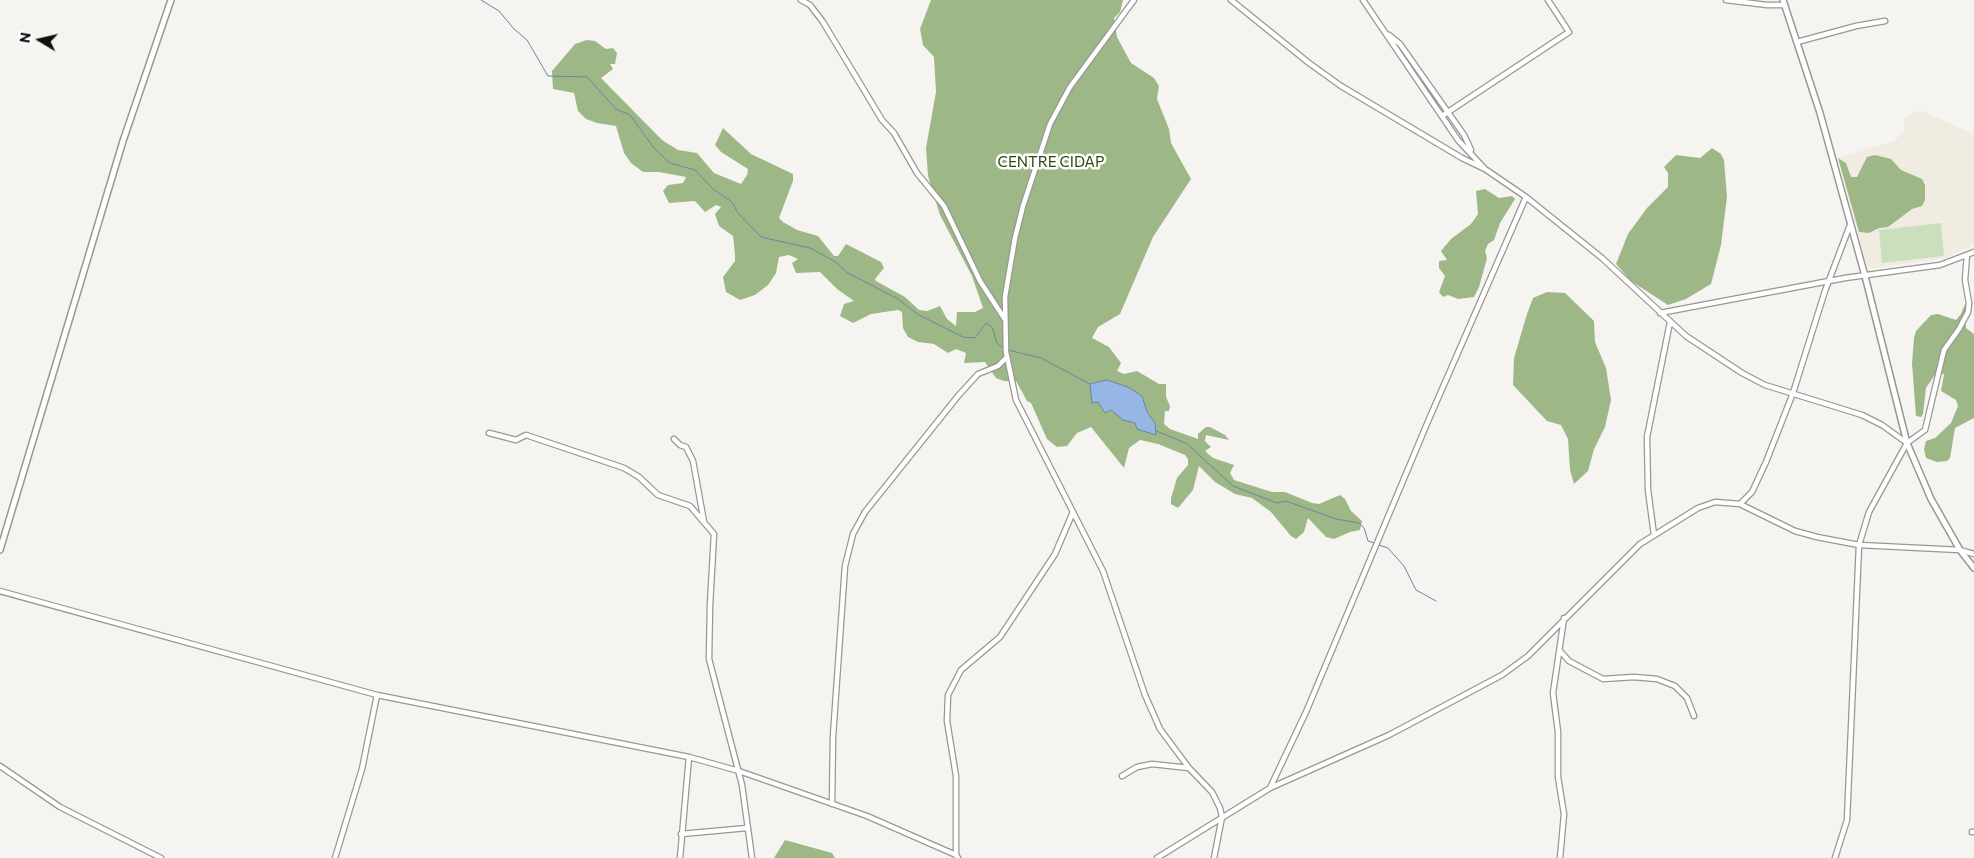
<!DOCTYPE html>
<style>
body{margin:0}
#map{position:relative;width:1974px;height:858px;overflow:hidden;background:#f6f4f1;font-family:Commissioner,sans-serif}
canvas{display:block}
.north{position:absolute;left:15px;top:15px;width:50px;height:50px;-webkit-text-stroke:4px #fff;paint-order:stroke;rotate:279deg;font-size:14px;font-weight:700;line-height:20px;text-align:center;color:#11100f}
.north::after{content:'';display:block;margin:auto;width:18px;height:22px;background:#11100f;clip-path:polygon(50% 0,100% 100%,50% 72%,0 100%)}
</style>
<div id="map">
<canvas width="1974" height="858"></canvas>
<div class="north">N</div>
</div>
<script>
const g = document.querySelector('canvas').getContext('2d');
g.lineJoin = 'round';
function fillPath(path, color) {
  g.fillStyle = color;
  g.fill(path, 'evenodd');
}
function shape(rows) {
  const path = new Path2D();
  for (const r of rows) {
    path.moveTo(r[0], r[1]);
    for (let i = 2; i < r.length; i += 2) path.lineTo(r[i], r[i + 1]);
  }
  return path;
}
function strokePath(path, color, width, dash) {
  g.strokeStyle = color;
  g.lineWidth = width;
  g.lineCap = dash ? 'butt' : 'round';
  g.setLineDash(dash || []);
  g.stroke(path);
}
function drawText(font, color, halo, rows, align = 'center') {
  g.font = font + ' Commissioner,sans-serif';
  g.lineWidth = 5;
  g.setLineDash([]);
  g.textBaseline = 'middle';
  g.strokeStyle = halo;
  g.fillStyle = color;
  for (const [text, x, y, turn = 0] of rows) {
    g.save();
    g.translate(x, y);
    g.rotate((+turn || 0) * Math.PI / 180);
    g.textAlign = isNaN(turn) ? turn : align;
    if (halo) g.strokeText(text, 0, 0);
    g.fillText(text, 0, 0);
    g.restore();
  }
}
const built = shape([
 [1920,110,1974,134,1974,244,1946,258,1868,269,1838,158,1894,141,1905,130,1903,118]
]);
const green = shape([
 [1941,223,1944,256,1882,263,1879,230]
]);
const forest = shape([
 [931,0,1123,0,1120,12,1114,18,1117,37,1131,63,1154,78,1159,86,1157,99,1169,129,1171,143,1191,179,1153,237,1120,314,1098,327,1092,338,1109,347,1121,363,1117,371,1124,374,1137,371,1159,384,1166,384,1166,397,1170,406,1169,411,1165,411,1164,424,1170,429,1198,439,1198,434,1206,427,1210,427,1225,435,1229,440,1206,435,1205,441,1211,447,1205,451,1213,458,1234,465,1230,473,1234,480,1272,492,1285,492,1312,503,1319,504,1340,495,1345,499,1351,511,1362,521,1360,530,1350,532,1334,539,1326,537,1308,518,1304,532,1296,539,1291,536,1271,512,1252,498,1235,494,1215,482,1199,466,1193,490,1178,508,1171,504,1171,498,1177,478,1188,465,1188,459,1185,455,1158,444,1140,440,1129,448,1124,468,1091,427,1077,433,1067,446,1057,447,1047,439,1031,403,1027,401,1016,381,1004,381,996,378,985,362,964,363,966,353,956,349,948,353,934,344,918,342,908,337,903,328,902,312,898,310,871,314,853,323,840,316,844,304,854,301,837,289,820,272,796,273,792,263,798,259,789,255,779,257,776,273,768,285,755,295,740,300,726,292,723,277,735,261,735,255,733,236,719,226,715,214,721,207,716,205,705,212,695,201,669,203,663,191,668,185,683,183,686,177,659,172,643,172,631,163,624,153,616,126,597,123,586,119,578,111,574,93,553,89,552,71,575,44,587,40,595,41,606,49,613,48,617,53,615,64,610,64,613,69,601,78,662,140,678,150,697,153,714,173,741,184,747,175,748,169,721,152,715,145,723,128,751,154,793,174,793,181,779,218,783,222,797,230,818,236,834,256,838,256,846,244,881,262,884,268,875,279,876,281,905,297,919,310,927,311,940,306,947,319,956,326,957,312,975,312,983,308,972,276,940,215,928,176,926,148,936,92,934,57,923,45,920,29],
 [1712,148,1721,154,1724,160,1727,197,1721,245,1711,284,1686,299,1668,305,1631,281,1616,264,1628,234,1647,208,1668,187,1668,173,1664,167,1676,155,1700,158],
 [1875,155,1891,159,1901,170,1922,179,1925,185,1925,200,1922,206,1912,209,1888,227,1879,228,1869,233,1859,232,1838,158,1846,163,1851,177,1857,177,1867,157],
 [1485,189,1499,198,1512,196,1515,199,1500,223,1494,240,1488,244,1485,251,1487,258,1479,287,1474,297,1458,299,1448,295,1443,297,1439,292,1445,276,1439,268,1439,261,1447,260,1441,251,1451,239,1471,224,1478,214,1476,191],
 [1547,292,1565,293,1594,321,1595,342,1606,368,1611,400,1605,427,1594,449,1588,471,1574,484,1570,470,1568,439,1561,425,1547,421,1513,385,1514,358,1527,314,1533,298],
 [1965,304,1966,328,1974,334,1974,418,1955,428,1950,458,1947,461,1937,462,1926,458,1924,449,1926,441,1935,438,1951,423,1958,406,1956,400,1941,391,1944,374,1936,373,1926,388,1923,414,1921,417,1916,416,1912,363,1914,338,1916,331,1931,315,1938,314,1956,320,1961,314],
 [785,840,832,853,835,858,774,858]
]);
const water = shape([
 [1107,380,1128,387,1142,396,1147,412,1155,423,1156,435,1137,429,1135,423,1123,420,1111,410,1105,413,1098,402,1092,403,1090,384,1107,380]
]);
const stream = shape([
 [481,0,499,11,514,29,527,40,548,76,587,77,616,109,630,115,654,148,670,163,695,170,713,189,732,202,738,213,761,237,810,248,834,261,848,273,898,299,919,315,963,337,975,338,986,323,992,327,997,343,1004,349],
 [1008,350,1041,358,1090,384],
 [1156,431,1186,443,1233,486,1277,503,1286,501,1336,519,1359,523,1364,528,1368,541,1375,543],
 [1379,545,1388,548,1404,566,1416,590,1436,601]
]);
const minor = shape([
 [801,0,810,5,823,22,882,120,894,133,917,173,944,206,980,281,1004,318],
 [1134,0,1070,87,1050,124,1023,206,1015,238,1005,297,1006,352,1016,400,1103,571,1145,695,1160,729,1189,768,1212,792,1220,808,1222,817,1214,858],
 [1231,0,1309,63,1341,86,1462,158,1485,169,1526,197,1602,258,1686,336,1742,373,1765,385,1862,415,1882,425,1907,443],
 [1363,0,1458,140,1484,168],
 [1726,0,1767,5,1785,5],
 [1389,35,1400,44,1464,135,1471,150],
 [1797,42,1856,26,1885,21],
 [1442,116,1569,32,1548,0],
 [1660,313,1845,278,1940,265,1974,252],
 [489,433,516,440,526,435,624,468,639,477,658,495,690,506,714,534,710,605,709,659,742,785,752,858],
 [674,439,680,445,686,447,693,461,704,522],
 [1740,504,1752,492,1766,462,1793,393,1825,291,1850,225],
 [1654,535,1648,490,1647,437,1670,322],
 [0,591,377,695,689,757,739,771,867,816,956,855],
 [1560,651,1569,661,1603,679,1634,677,1657,679,1675,686,1687,698,1694,716],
 [0,766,60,807,161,858],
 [1122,776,1137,767,1152,764,1189,768],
 [1270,788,1306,712,1429,419,1526,197],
 [832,804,833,736,845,566,853,534,865,512,958,396,978,374,998,366,1007,357],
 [1972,832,1974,832],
 [681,834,747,828],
 [335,858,362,769,377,695],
 [680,858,689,757],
 [958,858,956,855,956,776,947,721,948,695,961,670,1000,637,1055,554,1073,512],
 [1157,858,1270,788,1389,735,1502,675,1528,656,1640,544,1698,508,1715,502,1740,504,1795,531,1817,537,1859,545,1960,550,1974,554],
 [1560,858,1564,814,1558,777,1558,732,1553,693,1564,618],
 [1835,858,1847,820,1859,545,1869,512,1907,443,1925,430,1944,350,1959,329,1968,312,1969,303,1965,280,1967,255]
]);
const major = shape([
 [1783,0,1820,113,1865,276,1907,443,1931,499,1960,550,1974,568],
 [0,550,123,141,171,0]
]);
const parkNames = [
 ["CENTRE CIDAP",1051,162]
];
fillPath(built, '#f1ece1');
fillPath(green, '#ccdfbc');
fillPath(forest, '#9db886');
fillPath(water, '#96b6e3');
strokePath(water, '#6e84a3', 1);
strokePath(stream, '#6e84a3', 1);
strokePath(minor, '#989793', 7);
strokePath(major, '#989793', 8);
strokePath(minor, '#fff', 4.5);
strokePath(major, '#fff', 5);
drawText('15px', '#2e4611', '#fff', parkNames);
</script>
